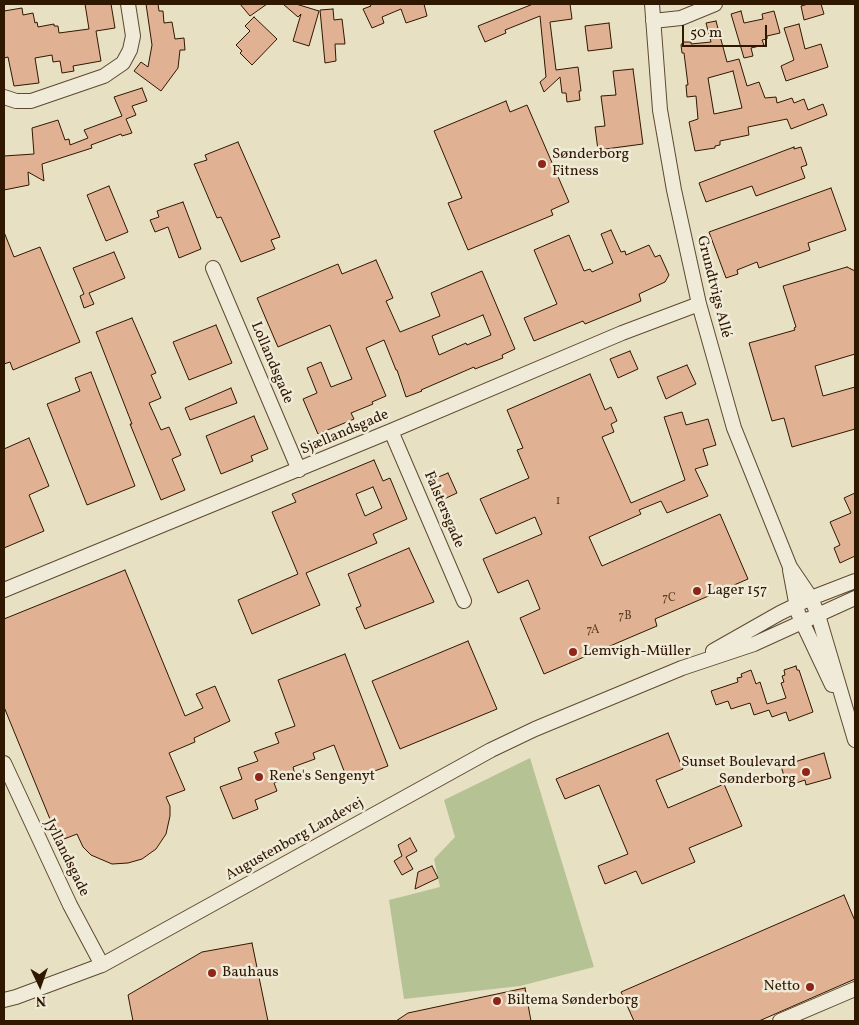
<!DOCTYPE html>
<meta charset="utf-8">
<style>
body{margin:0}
#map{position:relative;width:859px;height:1025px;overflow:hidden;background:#e8e0c3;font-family:Vollkorn,serif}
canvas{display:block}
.frame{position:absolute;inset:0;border:5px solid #301700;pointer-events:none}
.north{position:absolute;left:15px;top:960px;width:50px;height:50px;-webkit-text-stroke:4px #f0ebd8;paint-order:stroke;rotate:177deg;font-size:14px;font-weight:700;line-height:20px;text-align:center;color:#301700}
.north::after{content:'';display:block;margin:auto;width:18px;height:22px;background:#301700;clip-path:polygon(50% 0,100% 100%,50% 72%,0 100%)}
.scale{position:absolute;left:682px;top:25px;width:85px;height:22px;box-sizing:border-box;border:2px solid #301700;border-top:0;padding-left:6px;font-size:15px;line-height:18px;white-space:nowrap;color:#301700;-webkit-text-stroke:4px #f0ebd8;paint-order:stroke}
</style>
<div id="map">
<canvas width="859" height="1025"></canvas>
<div class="frame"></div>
<div class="north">N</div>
<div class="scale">50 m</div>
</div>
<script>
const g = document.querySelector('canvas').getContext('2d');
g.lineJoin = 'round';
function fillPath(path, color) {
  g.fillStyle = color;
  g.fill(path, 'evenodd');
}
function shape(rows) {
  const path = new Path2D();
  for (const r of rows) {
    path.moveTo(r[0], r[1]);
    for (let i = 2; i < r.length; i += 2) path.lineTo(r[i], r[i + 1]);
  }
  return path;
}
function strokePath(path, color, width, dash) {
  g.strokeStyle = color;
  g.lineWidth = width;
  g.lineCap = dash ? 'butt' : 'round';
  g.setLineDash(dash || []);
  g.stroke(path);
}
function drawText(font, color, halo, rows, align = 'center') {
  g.font = font + ' Vollkorn,serif';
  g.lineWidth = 5;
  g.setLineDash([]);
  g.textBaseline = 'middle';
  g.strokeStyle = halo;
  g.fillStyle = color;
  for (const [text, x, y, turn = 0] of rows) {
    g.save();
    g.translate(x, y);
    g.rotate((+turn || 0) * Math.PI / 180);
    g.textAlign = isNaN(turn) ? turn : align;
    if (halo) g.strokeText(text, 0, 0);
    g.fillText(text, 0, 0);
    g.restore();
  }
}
const green = shape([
 [530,758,594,967,520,986,404,999,389,900,440,887,434,859,455,837,444,800]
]);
const building = shape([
 [85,4,111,4,115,28,96,31,101,61,73,66,74,71,62,73,60,61,53,62,52,55,35,58,39,83,14,86,8,57,4,58,4,11,22,8,23,15,33,13,35,23,37,22,38,27,54,24,54,26,58,26,59,33,89,29,85,4],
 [146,4,158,4,159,11,163,11,164,23,172,22,175,39,184,38,185,50,180,50,178,68,161,91,134,71,141,62,148,67,152,45,146,4],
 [240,4,267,4,250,16,240,4],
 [283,4,296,4,319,11,309,46,293,41,301,14,298,17,283,4],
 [370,4,424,4,427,16,406,23,401,9,382,17,384,23,372,28,363,9,371,6,370,4],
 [533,4,570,4,572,19,550,22,556,70,578,67,581,91,579,91,580,100,567,102,566,93,562,93,560,77,544,92,540,82,546,77,540,16,505,30,506,33,485,42,478,26,533,4],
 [808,4,821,4,824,14,804,20,801,6,808,4],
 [333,9,334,20,342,19,345,44,335,44,336,61,325,63,320,10,333,9],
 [741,11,744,23,763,19,762,14,774,11,780,33,767,36,767,39,762,40,764,45,751,48,753,56,744,58,731,14,741,11],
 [254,17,277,39,252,65,240,53,242,51,236,45,250,31,245,26,254,17],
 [716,21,727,62,739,59,747,86,759,82,765,98,776,97,777,103,792,98,794,103,804,99,808,110,823,104,827,115,791,129,787,119,748,127,749,135,720,141,720,145,715,146,715,148,695,151,689,122,698,119,696,96,687,97,686,85,688,85,684,53,682,53,681,45,683,42,691,42,691,44,711,42,706,23,716,21],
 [733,71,742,108,714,114,708,78,733,71],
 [609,23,612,48,588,51,585,26,609,23],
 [799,24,805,49,821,44,828,67,786,81,781,66,794,60,784,28,799,24],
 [633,69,643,144,598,150,595,127,605,126,601,96,616,95,613,71,633,69],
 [142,88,147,101,132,106,136,115,126,119,132,133,122,136,121,134,91,145,92,148,42,164,44,181,28,172,29,185,4,190,4,156,34,154,32,128,58,120,65,140,69,139,70,145,88,138,84,130,122,116,114,97,142,88],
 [506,101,510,112,527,105,569,202,551,210,553,215,468,250,448,203,462,198,434,131,506,101],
 [238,142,280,237,271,240,275,249,241,262,221,217,217,218,194,164,207,160,205,155,238,142],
 [794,147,794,149,801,147,807,165,801,167,805,178,756,196,752,186,706,202,699,183,794,147],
 [109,186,128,232,106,241,87,195,109,186],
 [831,188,846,230,808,243,810,250,759,268,757,262,737,270,738,274,726,278,709,232,831,188],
 [183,202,201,249,179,258,168,227,155,232,150,220,159,217,157,211,183,202],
 [611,230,621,252,625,251,626,255,649,245,655,257,660,255,669,275,665,282,639,294,641,301,585,324,583,321,534,341,524,318,557,304,534,250,569,235,584,271,590,269,592,272,613,263,601,234,611,230],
 [4,232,14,257,40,247,80,342,13,370,10,362,4,364,4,232],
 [114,252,125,278,89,293,94,304,84,308,80,296,84,294,73,268,114,252],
 [376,260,393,298,386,301,400,332,440,316,431,293,482,271,515,349,502,355,503,358,475,369,474,367,421,390,422,391,406,397,397,370,396,370,384,340,366,348,386,396,372,402,373,404,351,413,354,419,318,434,303,399,317,393,307,368,321,362,331,387,352,379,330,325,278,347,257,298,338,264,342,274,376,260],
 [483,315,491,335,467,345,466,343,439,355,432,336,483,315],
 [847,267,855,271,855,354,815,366,823,396,855,387,855,429,792,447,784,418,772,421,749,343,795,330,794,328,796,327,783,286,847,267],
 [132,318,156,373,151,375,161,398,149,403,161,430,169,427,181,455,172,459,185,490,161,500,130,424,132,424,96,332,132,318],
 [216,325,232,363,189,380,173,342,216,325],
 [630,351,638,369,618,378,610,359,630,351],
 [687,365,696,384,666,399,657,377,687,365],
 [91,372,135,486,87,505,47,404,80,391,75,378,91,372],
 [590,374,605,410,611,407,617,421,611,424,614,432,602,437,631,503,685,480,664,417,682,412,686,425,708,419,716,445,703,449,708,465,695,469,708,496,667,513,661,501,639,510,641,514,589,537,602,566,720,514,748,579,655,619,657,626,544,674,520,618,540,609,528,580,498,593,483,559,542,534,535,517,496,534,480,499,529,478,517,450,523,448,507,410,590,374],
 [231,388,237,403,190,420,185,408,231,388],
 [254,416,268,449,251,456,253,461,221,474,206,436,254,416],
 [29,438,49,486,29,495,44,531,4,548,4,449,29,438],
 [374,460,383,481,390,478,407,519,373,534,377,543,306,573,320,605,252,634,238,600,298,574,272,512,296,502,292,494,374,460],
 [373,487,382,508,365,516,356,494,373,487],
 [448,473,457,493,444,499,436,478,448,473],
 [855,493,855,556,840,563,834,548,840,545,830,522,851,513,844,498,855,493],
 [409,548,434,602,365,629,356,608,361,606,348,574,409,548],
 [125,570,185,716,203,708,196,694,215,686,230,721,194,738,195,742,169,753,185,790,166,797,170,806,170,816,166,834,156,849,142,859,128,863,112,864,91,855,83,847,77,834,59,841,4,707,4,619,125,570],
 [468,641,497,709,400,749,372,681,468,641],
 [345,654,388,766,348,781,334,745,313,753,315,759,293,767,295,775,274,783,277,791,255,800,258,809,233,819,220,787,242,779,238,768,258,761,254,752,279,743,275,733,295,726,278,680,345,654],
 [796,666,797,670,799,670,813,712,789,721,786,712,772,717,769,710,754,715,750,703,731,709,728,701,716,705,711,691,738,682,737,678,742,677,741,674,751,670,756,684,760,682,767,704,786,698,781,683,784,682,782,676,785,675,784,670,796,666],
 [668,733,683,769,656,780,668,808,724,784,742,826,689,848,695,862,642,884,636,871,605,884,598,866,628,854,599,785,565,799,556,779,668,733],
 [824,753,831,778,806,785,805,780,787,786,781,766,824,753],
 [410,838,417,851,406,857,413,869,402,875,394,861,402,856,398,845,410,838],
 [432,866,438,878,415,889,418,872,432,866],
 [844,895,855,921,855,979,759,1021,634,1021,621,992,844,895],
 [252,943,268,1021,133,1021,128,995,202,952,252,943],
 [525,988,531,1021,396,1021,408,1013,525,988]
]);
const minor = shape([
 [652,4,660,110,674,190,699,304,734,428,790,567,811,598,818,615,855,740],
 [653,21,681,18,715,4],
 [4,97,16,101,31,101,104,76,123,63,130,50,133,36,128,4],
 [213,268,299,470],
 [391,431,464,601],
 [790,570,798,613,832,685],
 [4,590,391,431,622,333,699,304],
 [713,651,780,613,811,598,855,581],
 [4,763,70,905,102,965],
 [4,1000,16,997,102,965,491,750,535,729,682,668,754,644,855,598],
 [780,1021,855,989]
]);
const markers = [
 [542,164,5,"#8f2418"],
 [697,591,5,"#8f2418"],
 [573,652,5,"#8f2418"],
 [806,772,5,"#8f2418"],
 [259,777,5,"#8f2418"],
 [212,973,5,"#8f2418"],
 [810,987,5,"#8f2418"],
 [497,1001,5,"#8f2418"]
];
const numberNames = [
 ["1",558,502],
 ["7C",669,599],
 ["7B",625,617],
 ["7A",593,631]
];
const poiNames = [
 ["Sønderborg",552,155],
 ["Fitness",552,172],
 ["Lager 157",707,591],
 ["Lemvigh-Müller",583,652],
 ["Sunset Boulevard",796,763,"right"],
 ["Sønderborg",796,780,"right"],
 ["Rene's Sengenyt",269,777],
 ["Bauhaus",222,973],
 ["Netto",800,987,"right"],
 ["Biltema Sønderborg",507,1001]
];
const streetNames = [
 ["Grundtvigs Allé",713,287,76],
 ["Lollandsgade",271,363,67],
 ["Sjællandsgade",345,433,-23],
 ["Falstersgade",443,510,67],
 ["Augustenborg Landevej",295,840,-29],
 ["Jyllandsgade",66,858,64]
];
fillPath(green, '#b5c294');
fillPath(building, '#e0b193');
strokePath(building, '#301700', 1);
strokePath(minor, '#5e4931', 16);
strokePath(minor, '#f0ebd8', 14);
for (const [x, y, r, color] of markers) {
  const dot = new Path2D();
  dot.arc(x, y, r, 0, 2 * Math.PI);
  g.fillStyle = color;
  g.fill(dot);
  strokePath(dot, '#f0ebd8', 2);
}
drawText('12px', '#5c3e25', null, numberNames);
drawText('15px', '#301700', '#f0ebd8', poiNames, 'left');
drawText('15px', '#301700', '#f0ebd8', streetNames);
</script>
